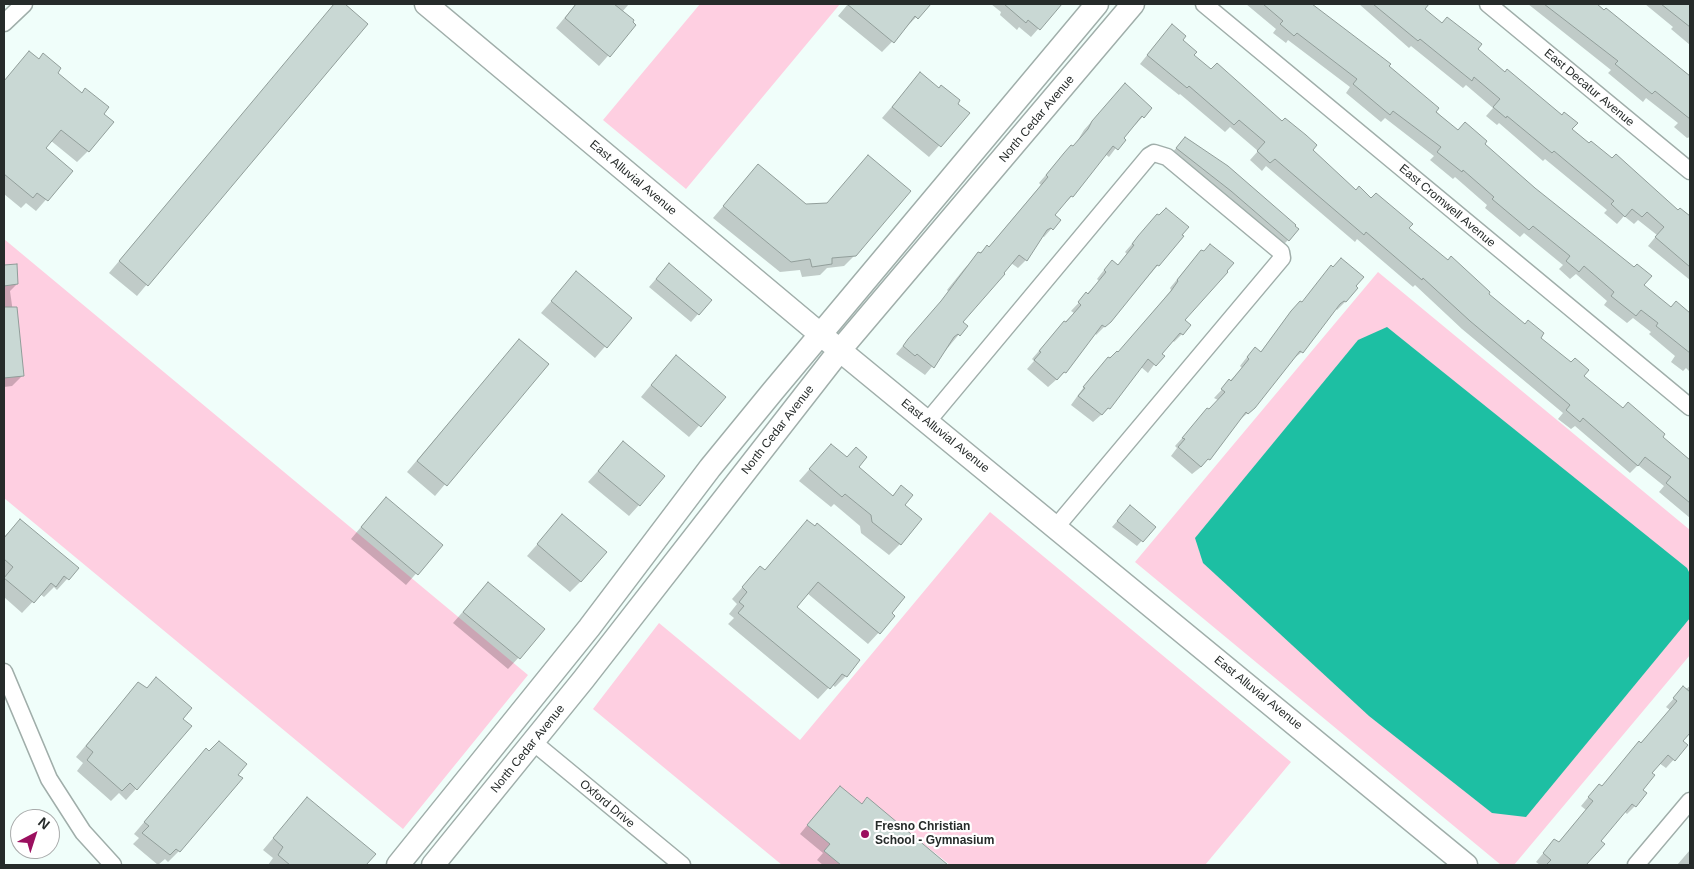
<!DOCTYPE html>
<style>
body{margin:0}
#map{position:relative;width:1694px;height:869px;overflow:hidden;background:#f0fefa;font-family:Arial,sans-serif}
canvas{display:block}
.frame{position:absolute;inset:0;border:5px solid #262b2a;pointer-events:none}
.north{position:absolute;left:10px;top:809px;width:50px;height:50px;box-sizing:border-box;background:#fff;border:1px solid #a8aaaa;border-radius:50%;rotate:40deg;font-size:14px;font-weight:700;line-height:20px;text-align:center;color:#262b2a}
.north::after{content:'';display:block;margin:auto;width:18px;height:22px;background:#9b0f5f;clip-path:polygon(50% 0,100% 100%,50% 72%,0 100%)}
</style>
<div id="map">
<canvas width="1694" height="869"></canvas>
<div class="frame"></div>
<div class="north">N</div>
</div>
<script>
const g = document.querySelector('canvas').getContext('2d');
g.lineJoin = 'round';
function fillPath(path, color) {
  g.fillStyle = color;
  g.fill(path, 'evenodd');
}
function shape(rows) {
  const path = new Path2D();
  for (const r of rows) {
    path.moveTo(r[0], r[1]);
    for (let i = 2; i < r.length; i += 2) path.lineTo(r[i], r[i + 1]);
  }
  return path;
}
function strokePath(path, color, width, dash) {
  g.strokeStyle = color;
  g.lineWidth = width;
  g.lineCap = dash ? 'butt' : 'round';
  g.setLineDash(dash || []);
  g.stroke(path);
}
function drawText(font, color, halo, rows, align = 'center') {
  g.font = font + ' Arial,sans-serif';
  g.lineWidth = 4.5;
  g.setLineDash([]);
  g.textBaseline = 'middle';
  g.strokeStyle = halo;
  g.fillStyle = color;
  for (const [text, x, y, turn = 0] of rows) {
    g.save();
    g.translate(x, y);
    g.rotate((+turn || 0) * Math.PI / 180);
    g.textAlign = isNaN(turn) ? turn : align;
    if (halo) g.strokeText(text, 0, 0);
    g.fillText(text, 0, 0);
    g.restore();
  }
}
const green = shape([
 [700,4,840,4,686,189,603,120],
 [4,239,528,675,403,829,4,498],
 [1378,272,1690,530,1690,655,1514,865,1501,865,1135,562],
 [990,512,1291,762,1205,865,950,865,920,841,948,865,782,865,593,709,659,623,800,740]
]);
const water = shape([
 [1387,327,1687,568,1690,574,1690,618,1526,817,1492,813,1369,716,1203,563,1195,538,1358,340]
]);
const shadow = shape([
 [335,4,343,4,367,24,137,296,109,273],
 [576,4,629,4,622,12,635,25,599,66,556,28],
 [848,4,929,4,882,52,838,16],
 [991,4,1060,4,1031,37,1019,27,1017,30,1000,15,1001,12],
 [1246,4,1310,4,1388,66,1457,131,1483,144,1643,286,1671,308,1676,303,1690,314,1690,372,1686,368,1683,371,1671,362,1675,356,1649,334,1651,332,1633,318,1627,323,1604,305,1607,301,1576,274,1570,279,1559,269,1563,265,1524,233,1520,237,1485,208,1487,205,1455,177,1453,179,1430,160,1434,156,1385,118,1381,122,1346,93,1350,87,1288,40,1286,43,1273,33,1276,29],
 [1359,4,1423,4,1426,6,1423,9,1476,49,1571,129,1677,212,1680,209,1690,218,1686,225,1690,229,1690,280,1648,246,1657,235,1638,220,1634,224,1624,216,1617,224,1604,213,1607,210,1545,159,1543,161,1499,123,1497,125,1486,116,1493,108,1466,85,1463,88,1411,46,1409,48],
 [1528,4,1597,4,1690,78,1690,137,1687,138,1674,127,1678,123,1646,98,1643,102,1608,73,1611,70],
 [1645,4,1690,4,1690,45,1671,29,1673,27],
 [1164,34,1181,41,1192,55,1312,150,1355,192,1408,228,1622,409,1690,461,1690,518,1659,492,1664,486,1638,465,1630,473,1575,426,1571,429,1558,419,1563,413,1462,329,1415,285,1413,287,1357,239,1355,242,1266,166,1262,171,1250,160,1258,151,1230,127,1225,132,1180,94,1179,95,1140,64],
 [29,53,56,74,88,151,77,162,50,140,44,148,71,171,36,211,26,203,21,208,4,194,4,81],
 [920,74,968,113,929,157,882,118],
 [1118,92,1151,108,1135,125,1134,124,1109,157,1105,154,1072,196,1053,215,1059,220,1044,237,1042,236,1026,260,1018,268,1011,263,961,322,966,326,925,375,896,354,949,292,947,290,964,269,979,253,988,248,1041,185,1039,183,1056,163,1073,148,1084,130],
 [1179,145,1288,240,1282,246,1170,155],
 [868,156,855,255,844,266,827,268,820,275,802,277,800,270,780,272,713,218,758,166,805,206,826,205],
 [1149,224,1180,235,1158,265,1110,321,1096,335,1095,333,1065,372,1048,387,1027,369,1034,361,1032,359,1056,331,1074,313,1071,311,1099,281,1097,279,1104,270,1112,262,1117,266,1127,254,1125,252],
 [1193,260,1182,334,1174,342,1172,340,1148,373,1141,367,1109,408,1093,422,1071,405,1091,377,1108,358,1118,353,1163,300,1171,290,1170,288],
 [16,265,17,284,10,291,22,376,12,386,4,387,4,266],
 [576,273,630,318,595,358,541,313],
 [661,273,698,314,691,322,649,287],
 [1354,286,1356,288,1345,302,1337,310,1335,308,1302,352,1293,359,1254,408,1238,421,1201,467,1192,474,1171,456,1177,448,1175,446,1193,426,1218,400,1214,398,1242,368,1240,366,1247,357,1255,349,1260,353,1292,310,1301,303],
 [519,340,547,364,435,496,407,472],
 [665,368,724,397,689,437,641,397],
 [624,442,639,505,629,516,588,482],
 [831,445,892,496,901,487,904,505,900,544,889,555,861,533,860,526,834,504,831,507,799,481],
 [375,510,441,545,406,585,351,539],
 [1125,512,1154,527,1137,546,1112,527],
 [562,516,581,581,570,592,527,556],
 [20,520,77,568,57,590,54,587,44,597,40,594,22,613,4,597,4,537],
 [797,533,894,616,868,644,807,593,795,607,846,676,835,687,832,684,818,699,728,624,734,618,729,614,737,604,732,599,760,567,764,571],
 [488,583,544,630,508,669,453,623],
 [156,679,182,719,136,789,126,800,119,793,111,801,77,771,83,763,76,757,138,683,146,689],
 [1690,686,1690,731,1682,741,1687,745,1666,768,1659,763,1641,790,1635,806,1627,814,1624,811,1600,841,1603,844,1585,865,1540,865,1536,862,1554,840,1558,843,1586,810,1581,806,1591,794,1601,787,1670,710,1666,707,1676,696],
 [196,761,179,851,168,862,165,859,158,865,133,844,139,838,134,834],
 [832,795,861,805,867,798,946,865,823,865,817,860,823,853,800,834],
 [297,810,374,854,364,865,268,865,273,858,263,850],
 [1690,850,1690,865,1677,865]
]);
const building = shape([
 [334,4,345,4,368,24,148,286,119,261,334,4],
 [576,4,614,4,634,20,633,22,636,25,610,57,565,18,576,4],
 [847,4,931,4,918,19,915,16,894,43,847,4],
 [1004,4,1062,4,1040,30,1028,20,1026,23,1004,4],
 [1263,4,1312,4,1391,64,1389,66,1439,108,1436,112,1458,130,1465,122,1487,141,1485,144,1535,188,1634,267,1637,264,1652,276,1644,285,1671,307,1676,301,1690,313,1690,353,1656,326,1658,323,1641,310,1636,316,1611,296,1614,292,1584,266,1579,272,1566,261,1570,256,1533,226,1529,230,1492,199,1494,197,1463,170,1462,172,1437,152,1441,147,1393,111,1390,115,1353,84,1357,79,1297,33,1294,36,1280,24,1283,21,1263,4],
 [1373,4,1429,4,1425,9,1442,23,1447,17,1482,44,1478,49,1505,72,1507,69,1562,115,1564,112,1578,123,1572,129,1589,143,1591,141,1612,158,1616,154,1678,210,1680,208,1690,216,1690,267,1655,237,1664,227,1647,212,1642,217,1632,209,1625,217,1611,204,1614,201,1554,151,1552,153,1507,116,1506,118,1493,107,1500,99,1474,77,1472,81,1420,39,1418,41,1373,4],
 [1544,4,1597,4,1604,10,1606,8,1690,76,1690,119,1655,91,1652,94,1615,64,1618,61,1544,4],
 [1661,4,1690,4,1690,27,1661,4],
 [1172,24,1186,36,1183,40,1197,52,1194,55,1211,69,1217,63,1282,121,1285,118,1306,135,1317,145,1313,150,1356,190,1359,186,1371,198,1376,193,1413,224,1409,228,1448,260,1451,256,1490,292,1489,294,1525,324,1528,320,1544,333,1541,338,1571,362,1575,358,1589,370,1584,376,1623,408,1628,402,1665,434,1663,437,1690,460,1690,503,1666,483,1671,477,1645,457,1638,466,1583,418,1580,422,1566,410,1570,405,1470,321,1423,278,1422,280,1366,232,1364,235,1275,159,1270,163,1257,151,1265,142,1239,120,1234,125,1189,86,1187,88,1147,55,1172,24],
 [29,51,39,59,43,53,61,68,58,73,82,93,85,88,109,107,104,114,114,122,89,152,61,130,46,148,73,171,48,201,37,193,33,198,4,174,4,81,29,51],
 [920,72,939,88,941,85,960,100,958,104,970,113,941,147,892,107,920,72],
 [1125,83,1152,108,1144,118,1142,116,1124,138,1126,140,1118,150,1113,146,1073,197,1071,196,1055,215,1061,220,1053,230,1051,228,1047,230,1027,261,1019,255,1004,273,1005,274,963,322,968,326,960,336,958,334,954,337,934,368,917,354,915,356,903,346,908,339,941,301,972,260,978,252,981,253,987,245,989,247,1048,177,1046,175,1064,153,1071,145,1073,146,1088,129,1092,121,1125,83],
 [1185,137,1228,166,1296,225,1295,226,1299,229,1289,241,1231,191,1176,148,1185,137],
 [868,155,911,191,856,256,832,258,832,264,812,267,810,259,791,262,723,206,758,164,806,204,827,203,868,155],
 [1166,208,1189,227,1182,235,1184,236,1159,266,1157,265,1111,322,1105,327,1102,325,1066,373,1064,372,1057,380,1034,360,1041,352,1039,351,1064,321,1066,322,1081,305,1078,302,1086,292,1088,294,1106,272,1104,270,1112,260,1118,265,1134,245,1132,244,1138,236,1157,214,1159,215,1166,208],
 [1210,244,1234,263,1227,271,1228,272,1185,320,1191,325,1183,335,1180,333,1162,354,1165,356,1156,366,1148,359,1110,409,1108,408,1102,415,1078,396,1085,388,1083,387,1108,357,1110,358,1117,351,1118,352,1171,291,1178,281,1177,280,1201,250,1204,251,1210,244],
 [1341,258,1364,277,1356,286,1358,288,1346,302,1344,301,1340,304,1303,353,1300,351,1255,408,1248,414,1246,412,1210,460,1208,459,1201,467,1178,447,1185,439,1182,438,1207,408,1209,409,1225,392,1221,389,1229,379,1231,381,1249,359,1247,357,1255,347,1261,352,1291,311,1300,301,1302,302,1331,265,1333,267,1341,258],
 [669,263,712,300,699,315,656,279,669,263],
 [17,264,18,284,4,286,4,265,17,264],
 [576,271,632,318,607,348,551,301,576,271],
 [4,307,17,307,24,376,4,378,4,307],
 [519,339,549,364,447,486,417,461,519,339],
 [676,355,726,397,701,427,651,385,676,355],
 [623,441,665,476,640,506,598,471,623,441],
 [831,444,847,457,856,447,867,457,859,467,893,496,901,485,913,495,905,505,922,519,901,545,872,522,871,515,845,494,842,497,809,469,831,444],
 [386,497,443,545,418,575,361,527,386,497],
 [1130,505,1156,527,1143,542,1117,521,1130,505],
 [562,514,607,552,581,582,537,544,562,514],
 [20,519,79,568,69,580,64,576,56,587,51,583,34,603,4,578,13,567,4,559,4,538,20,519],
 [807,520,815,526,817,523,905,597,892,613,895,616,880,634,818,582,797,607,860,660,847,677,842,674,830,689,738,613,744,606,739,602,747,592,742,587,760,566,765,570,807,520],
 [488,582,545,629,520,659,463,612,488,582],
 [156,677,192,708,183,719,192,726,137,790,130,783,122,791,87,760,93,752,86,746,138,682,147,688,156,677],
 [1683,686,1690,692,1690,733,1683,741,1688,745,1675,761,1668,755,1652,773,1655,775,1643,790,1647,793,1636,807,1632,804,1601,841,1605,844,1586,865,1546,865,1551,860,1543,853,1554,839,1559,842,1593,801,1588,797,1599,784,1602,786,1639,741,1641,743,1677,701,1673,698,1683,686],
 [219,741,247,764,238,775,243,778,180,852,176,849,170,855,142,833,149,826,144,822,206,748,209,751,219,741],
 [840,786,862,804,867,797,948,865,841,865,824,851,830,844,807,825,840,786],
 [307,797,376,854,366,865,290,865,278,855,283,847,273,838,307,797]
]);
const street = shape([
 [1204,4,1690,407],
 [1488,4,1690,171],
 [4,23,24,4],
 [927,422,1149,156,1154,153,1167,157,1281,252,1282,258,1056,527],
 [4,672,49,779,83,832,113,865],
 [533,742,682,865],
 [1636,865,1690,801]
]);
const secondary = shape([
 [426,4,820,334,1466,865],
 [398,865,589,628,710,468,773,391,1097,4],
 [433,865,583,680,840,350,1133,4]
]);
const markers = [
 [865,834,5,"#9b0f5f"]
];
const streetNames = [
 ["East Decatur Avenue",1589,88,40],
 ["North Cedar Avenue",1037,119,-50],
 ["East Alluvial Avenue",633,178,40],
 ["East Cromwell Avenue",1447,206,40],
 ["North Cedar Avenue",778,430,-52],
 ["East Alluvial Avenue",945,436,39],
 ["East Alluvial Avenue",1258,693,39],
 ["North Cedar Avenue",528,749,-51],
 ["Oxford Drive",607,804,40]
];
const poiNames = [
 ["Fresno Christian",875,827],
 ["School - Gymnasium",875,841]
];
fillPath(green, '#fecfe1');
fillPath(water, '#1dbfa3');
fillPath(shadow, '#0003');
fillPath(building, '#c9d8d4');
strokePath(building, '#919e9a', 1);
strokePath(street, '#a0aeaa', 19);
strokePath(secondary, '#a0aeaa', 25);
strokePath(street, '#fff', 16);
strokePath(secondary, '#fff', 22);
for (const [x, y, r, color] of markers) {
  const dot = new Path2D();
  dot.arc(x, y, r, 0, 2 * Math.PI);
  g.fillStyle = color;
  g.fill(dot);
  strokePath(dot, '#fff', 2);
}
drawText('12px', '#262b2a', '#fff', streetNames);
drawText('bold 12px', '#262b2a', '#fff', poiNames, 'left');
</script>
